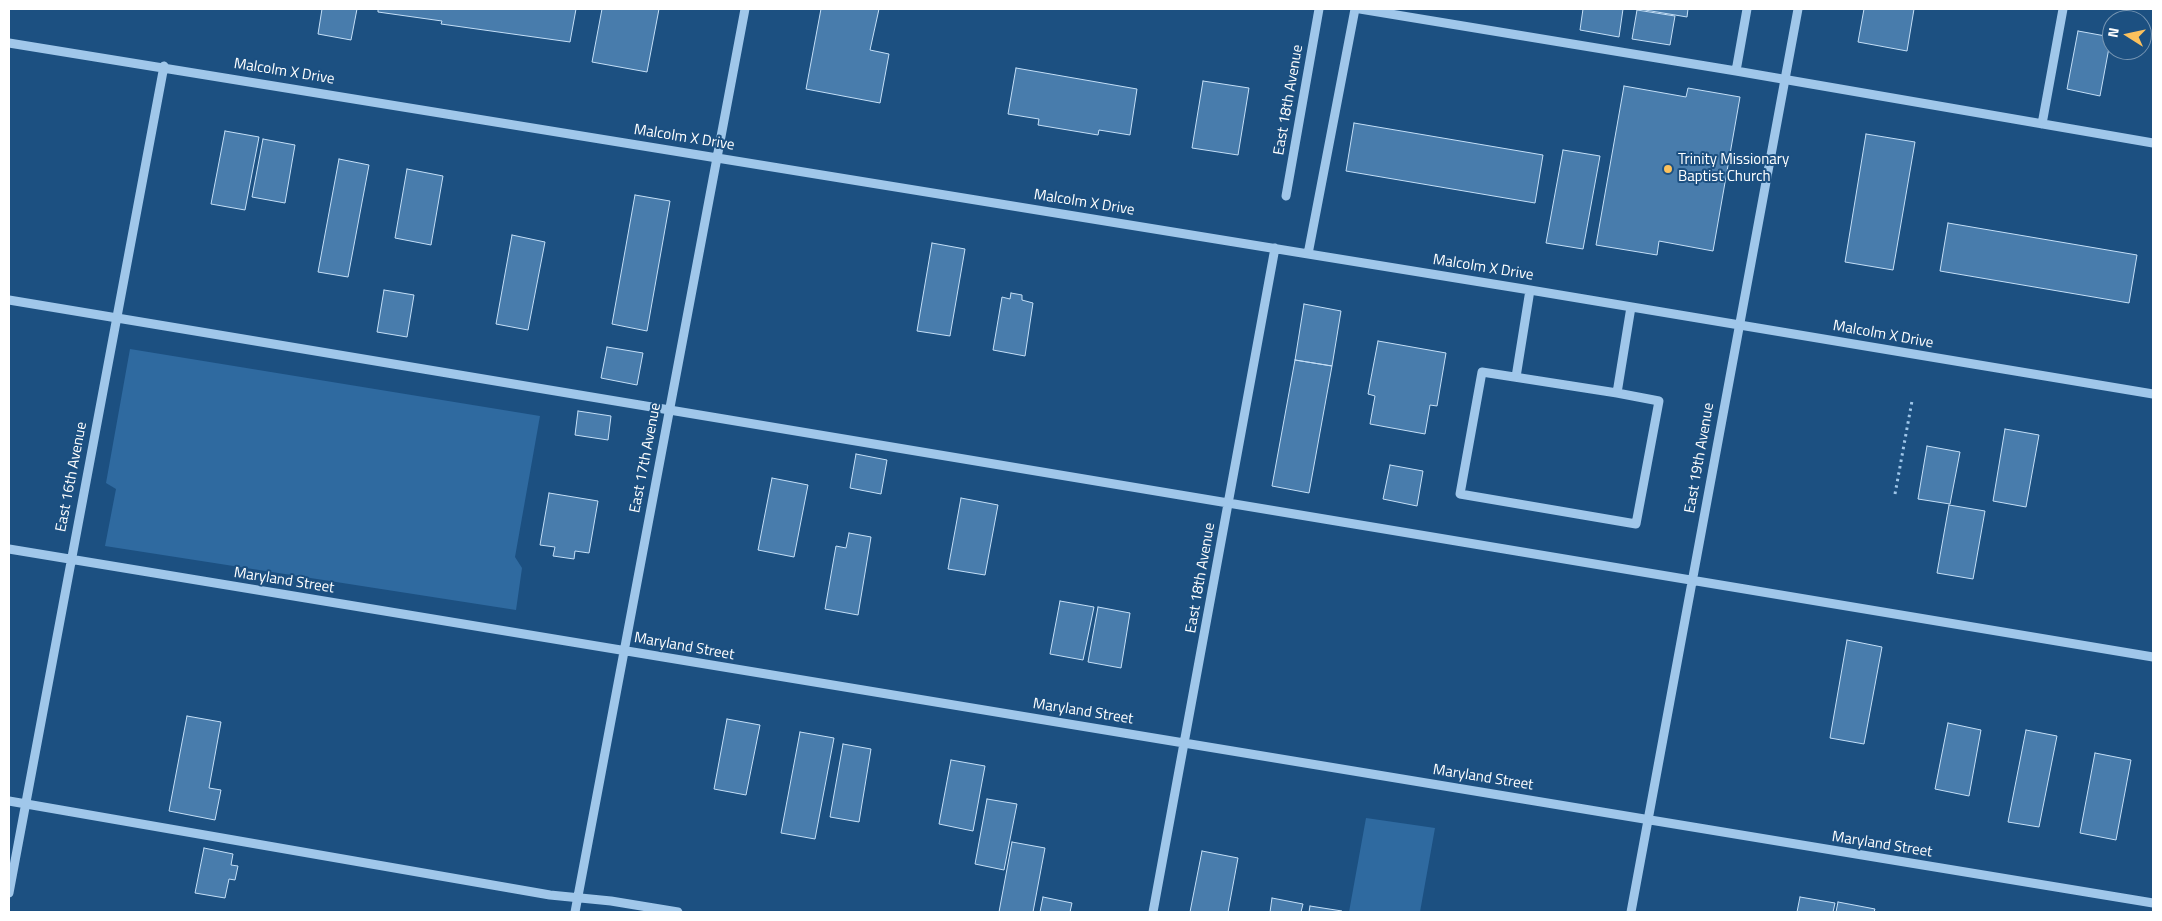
<!DOCTYPE html>
<style>
body{margin:0}
#map{position:relative;width:2162px;height:921px;overflow:hidden;background:#1c5081;font-family:"Titillium Web",sans-serif}
canvas{display:block}
.frame{position:absolute;inset:0;border:10px solid #fff;pointer-events:none}
.north{position:absolute;left:2102px;top:10px;width:50px;height:50px;box-sizing:border-box;background:#1c5081;border:1px solid #7796b3;border-radius:50%;rotate:280deg;font-size:14px;font-weight:700;line-height:20px;text-align:center;color:#fff}
.north::after{content:'';display:block;margin:auto;width:18px;height:22px;background:#fbc15d;clip-path:polygon(50% 0,100% 100%,50% 72%,0 100%)}
</style>
<div id="map">
<canvas width="2162" height="921"></canvas>
<div class="frame"></div>
<div class="north">N</div>
</div>
<script>
const g = document.querySelector('canvas').getContext('2d');
g.lineJoin = 'round';
function fillPath(path, color) {
  g.fillStyle = color;
  g.fill(path, 'evenodd');
}
function shape(rows) {
  const path = new Path2D();
  for (const r of rows) {
    path.moveTo(r[0], r[1]);
    for (let i = 2; i < r.length; i += 2) path.lineTo(r[i], r[i + 1]);
  }
  return path;
}
function strokePath(path, color, width, dash) {
  g.strokeStyle = color;
  g.lineWidth = width;
  g.lineCap = dash ? 'butt' : 'round';
  g.setLineDash(dash || []);
  g.stroke(path);
}
function drawText(font, color, halo, rows, align = 'center') {
  g.font = font + ' "Titillium Web",sans-serif';
  g.lineWidth = 4;
  g.setLineDash([]);
  g.textBaseline = 'middle';
  g.strokeStyle = halo;
  g.fillStyle = color;
  for (const [text, x, y, turn = 0] of rows) {
    g.save();
    g.translate(x, y);
    g.rotate((+turn || 0) * Math.PI / 180);
    g.textAlign = isNaN(turn) ? turn : align;
    if (halo) g.strokeText(text, 0, 0);
    g.fillText(text, 0, 0);
    g.restore();
  }
}
const green = shape([
 [130,349,540,416,515,557,522,568,516,610,105,546,116,489,106,483],
 [1366,818,1435,828,1420,912,1349,912]
]);
const building = shape([
 [322,9,357,9,351,40,318,34,322,9],
 [378,9,576,9,570,42,441,24,442,21,378,12,378,9],
 [602,9,659,9,647,72,592,62,602,9],
 [821,9,879,9,870,50,889,54,880,103,806,89,821,9],
 [1583,9,1623,9,1619,37,1580,30,1583,9],
 [1639,9,1688,9,1687,17,1639,9],
 [1864,9,1914,9,1907,51,1858,42,1864,9],
 [1637,10,1675,16,1670,45,1632,39,1637,10],
 [2078,31,2111,37,2100,96,2067,89,2078,31],
 [1016,68,1137,89,1130,135,1099,130,1098,135,1038,125,1039,119,1008,114,1016,68],
 [1203,81,1249,88,1238,155,1192,148,1203,81],
 [1624,86,1686,97,1688,88,1740,97,1713,251,1659,241,1657,255,1596,245,1624,86],
 [1354,123,1543,155,1535,203,1346,171,1354,123],
 [225,131,259,137,245,210,211,204,225,131],
 [1866,134,1915,142,1893,270,1845,262,1866,134],
 [263,139,295,145,285,203,252,197,263,139],
 [1563,150,1600,156,1583,249,1546,243,1563,150],
 [339,159,369,165,348,277,318,272,339,159],
 [407,169,443,176,431,245,395,238,407,169],
 [635,195,670,201,647,331,612,324,635,195],
 [1948,223,2137,255,2129,303,1940,271,1948,223],
 [512,235,545,242,528,330,496,324,512,235],
 [932,243,965,249,950,336,917,331,932,243],
 [384,290,414,295,407,337,377,332,384,290],
 [1011,293,1022,295,1022,300,1033,303,1025,356,993,350,1002,297,1010,299,1011,293],
 [1304,304,1341,311,1332,366,1295,360,1304,304],
 [1378,341,1446,353,1437,406,1430,405,1425,434,1370,424,1375,396,1368,394,1378,341],
 [607,347,643,353,637,385,601,378,607,347],
 [1295,360,1332,366,1309,493,1272,486,1295,360],
 [578,411,611,416,608,440,575,435,578,411],
 [2005,429,2039,435,2026,507,1993,501,2005,429],
 [1927,446,1960,452,1950,504,1918,499,1927,446],
 [856,454,887,460,881,494,850,488,856,454],
 [1390,465,1423,471,1417,506,1383,499,1390,465],
 [772,478,808,485,794,557,758,550,772,478],
 [549,493,598,501,589,553,575,551,574,559,553,556,555,547,540,545,549,493],
 [961,498,998,505,985,575,948,569,961,498],
 [1949,505,1985,511,1973,579,1937,573,1949,505],
 [849,533,871,537,858,615,825,609,836,546,846,548,849,533],
 [1060,601,1094,607,1083,660,1050,654,1060,601],
 [1098,607,1130,613,1121,668,1088,662,1098,607],
 [1847,640,1882,647,1864,744,1830,738,1847,640],
 [187,716,221,722,209,788,221,790,215,820,169,811,187,716],
 [727,719,760,725,746,795,714,789,727,719],
 [1948,723,1981,730,1969,796,1935,789,1948,723],
 [2026,730,2057,736,2039,827,2008,822,2026,730],
 [800,732,834,738,815,839,781,833,800,732],
 [843,744,871,749,859,822,830,817,843,744],
 [2095,753,2131,760,2116,840,2080,833,2095,753],
 [951,760,985,766,973,831,939,824,951,760],
 [987,799,1017,804,1004,870,975,864,987,799],
 [1012,842,1045,848,1033,912,999,912,1012,842],
 [204,848,233,854,231,865,238,866,235,880,229,879,225,898,195,893,204,848],
 [1202,851,1238,858,1228,912,1190,912,1202,851],
 [1043,897,1072,903,1070,912,1040,912,1043,897],
 [1800,897,1835,903,1833,912,1797,912,1800,897],
 [1272,898,1303,904,1301,912,1303,912,1270,912,1272,898],
 [1838,902,1875,909,1874,912,1836,912,1838,902],
 [1310,906,1342,911,1341,912,1309,912,1310,906]
]);
const path = shape([
 [1895,494,1912,401]
]);
const minor = shape([
 [1360,9,1736,71,2153,143],
 [9,43,1530,290,2153,394],
 [1736,71,1747,9],
 [2042,124,2063,9],
 [1286,196,1319,9],
 [1308,254,1355,9],
 [9,300,2153,657],
 [1516,377,1530,290],
 [1617,393,1659,401,1636,524,1460,494,1482,372,1617,393,1631,307],
 [9,549,2153,903],
 [9,801,550,895,611,901,678,912],
 [9,893,164,66],
 [575,912,745,9],
 [1153,912,1275,248],
 [1631,912,1798,9]
]);
const markers = [
 [1668,169,5,"#fbc15d"]
];
const streetNames = [
 ["Malcolm X Drive",284,72,9],
 ["East 18th Avenue",1289,100,-80],
 ["Malcolm X Drive",684,138,9],
 ["Malcolm X Drive",1084,203,9],
 ["Malcolm X Drive",1483,268,9],
 ["Malcolm X Drive",1883,335,10],
 ["East 17th Avenue",646,458,-79],
 ["East 19th Avenue",1700,458,-80],
 ["East 16th Avenue",72,477,-79],
 ["East 18th Avenue",1201,578,-80],
 ["Maryland Street",284,581,9],
 ["Maryland Street",684,647,10],
 ["Maryland Street",1083,712,9],
 ["Maryland Street",1483,778,9],
 ["Maryland Street",1882,845,9]
];
const poiNames = [
 ["Trinity Missionary",1678,160],
 ["Baptist Church",1678,177]
];
fillPath(green, '#2f6aa0');
fillPath(building, '#487cac');
strokePath(building, '#c4dff7', 1);
strokePath(path, '#a0c7ea', 3, [2.5, 4]);
strokePath(minor, '#a0c7ea', 9);
for (const [x, y, r, color] of markers) {
  const dot = new Path2D();
  dot.arc(x, y, r, 0, 2 * Math.PI);
  g.fillStyle = color;
  g.fill(dot);
  strokePath(dot, '#1c5081', 2);
}
drawText('15px', '#fff', '#1c5081', streetNames);
drawText('15px', '#fff', '#1c5081', poiNames, 'left');
</script>
